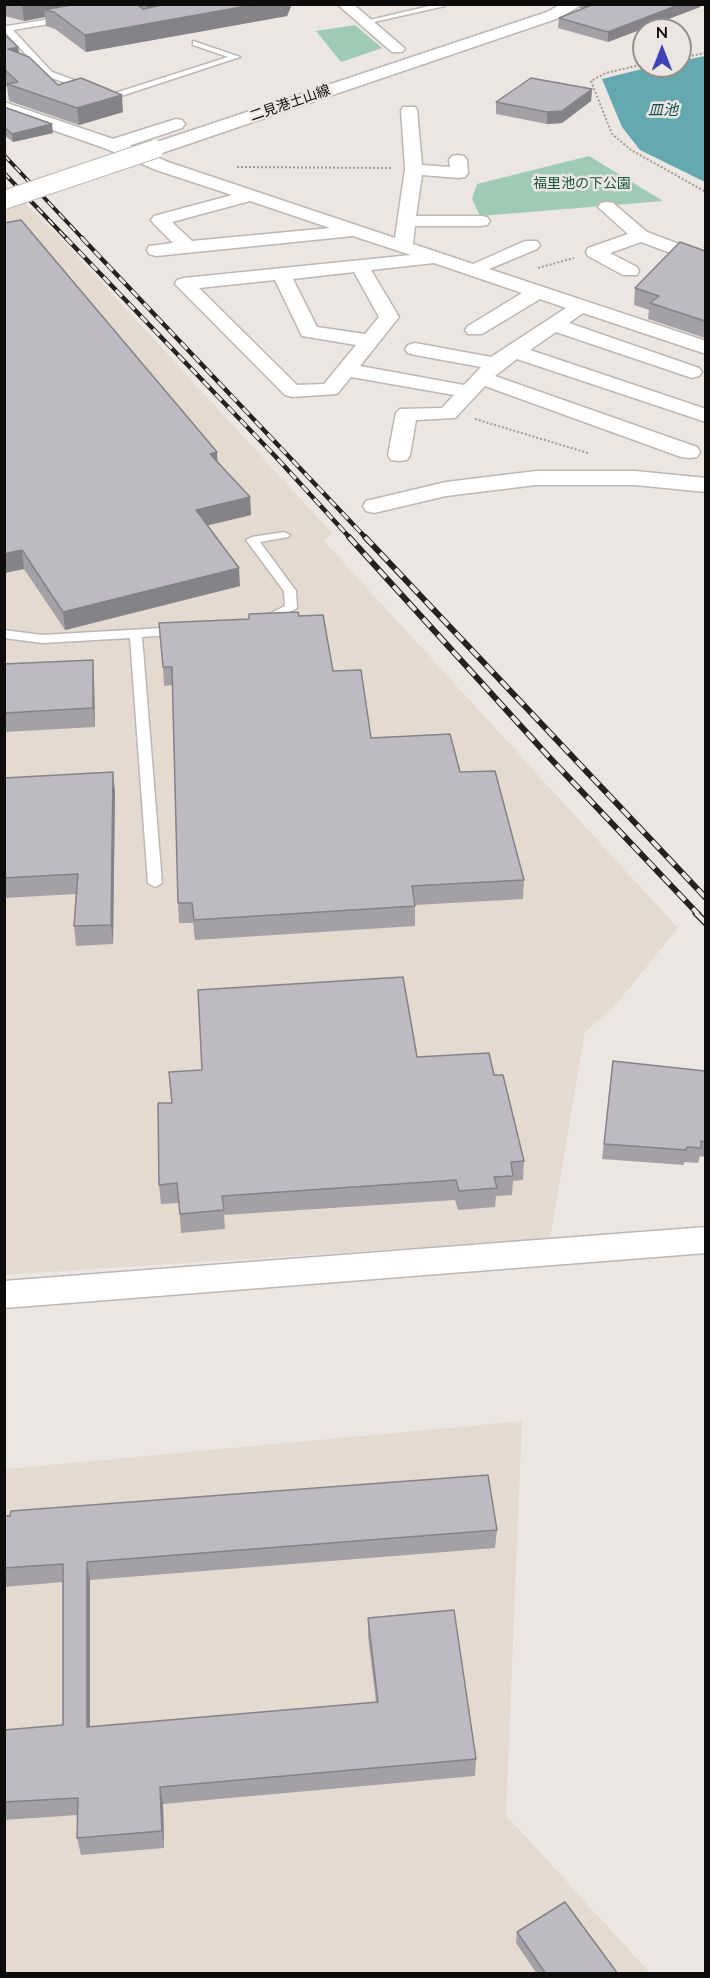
<!DOCTYPE html>
<meta charset="utf-8">
<style>
body{margin:0}
#map{position:relative;width:710px;height:1978px;overflow:hidden;background:#ebe6e2;font-family:Lato,sans-serif}
canvas{display:block}
.frame{position:absolute;inset:0;border:6px solid #0d0c0a;pointer-events:none}
.north{position:absolute;left:632px;top:18px;width:60px;height:60px;box-sizing:border-box;background:#ebe6e2;border:2px solid #928f8c;border-radius:50%;rotate:0deg;font-size:16px;font-weight:700;line-height:24px;text-align:center;color:#0d0c0a}
.north::after{content:'';display:block;margin:auto;width:21px;height:27px;background:#3e43b8;clip-path:polygon(50% 0,100% 100%,50% 72%,0 100%)}
</style>
<div id="map">
<canvas width="710" height="1978"></canvas>
<div class="frame"></div>
<div class="north">N</div>
</div>
<script>
const g = document.querySelector('canvas').getContext('2d');
g.lineJoin = 'round';
function fillPath(path, color) {
  g.fillStyle = color;
  g.fill(path, 'evenodd');
}
function shape(rows) {
  const path = new Path2D();
  for (const r of rows) {
    path.moveTo(r[0], r[1]);
    for (let i = 2; i < r.length; i += 2) path.lineTo(r[i], r[i + 1]);
  }
  return path;
}
function strokePath(path, color, width, dash) {
  g.strokeStyle = color;
  g.lineWidth = width;
  g.lineCap = dash ? 'butt' : 'round';
  g.setLineDash(dash || []);
  g.stroke(path);
}
function drawText(font, color, halo, rows, align = 'center') {
  g.font = font + ' Lato,"Noto Sans JP",sans-serif';
  g.lineWidth = 5;
  g.setLineDash([]);
  g.textBaseline = 'middle';
  g.strokeStyle = halo;
  g.fillStyle = color;
  for (const [text, x, y, turn = 0] of rows) {
    g.save();
    g.translate(x, y);
    g.rotate((+turn || 0) * Math.PI / 180);
    g.textAlign = isNaN(turn) ? turn : align;
    if (halo) g.strokeText(text, 0, 0);
    g.fillText(text, 0, 0);
    g.restore();
  }
}
const built = shape([
 [4,183,68,246,332,533,324,541,678,928,614,1007,585,1032,550,1239,5,1275],
 [522,1421,506,1815,650,1973,5,1974,5,1469]
]);
const green = shape([
 [355,25,382,48,341,62,316,31],
 [589,156,663,201,480,216,472,199,477,184]
]);
const water = shape([
 [705,56,706,56,705,182,640,150,622,127,602,79,654,66,680,66,680,61]
]);
const path = shape([
 [680,58,706,53],
 [644,64,606,73,591,81,612,134,631,150,706,192],
 [237,167,391,168],
 [538,268,574,258],
 [475,419,588,453]
]);
const service = shape([
 [438,4,445,6,365,24,361,22,438,4],
 [63,17,66,21,13,30,52,72,112,94,228,57,193,45,193,41,240,57,112,99,46,76,4,31,4,26,7,26,63,17],
 [284,532,290,535,288,537,260,542,296,591,297,608,267,624,263,623,263,617,285,606,284,591,246,540,252,537,284,532],
 [181,627,185,628,185,634,142,637,162,883,155,887,148,883,130,638,42,643,4,638,4,630,42,635,181,627]
]);
const minor = shape([
 [337,4,353,4,402,46,405,49,402,52,392,52,337,4],
 [4,102,119,141,168,162,395,238,405,169,401,110,403,107,415,107,417,110,422,165,450,167,449,160,452,156,458,155,464,156,467,160,468,173,465,177,459,178,422,175,416,216,481,216,487,217,490,221,487,225,481,226,415,226,413,244,473,264,525,241,537,241,540,245,537,249,489,269,706,341,706,354,583,313,569,323,699,368,702,372,699,376,692,378,556,332,530,350,706,409,706,422,517,359,495,376,697,447,700,452,697,457,689,458,681,457,485,386,455,418,416,420,410,455,407,460,399,461,391,460,388,455,396,413,400,409,442,408,454,395,351,377,337,394,292,397,285,395,175,284,177,280,184,278,411,255,353,236,156,256,149,254,147,250,149,246,173,243,154,224,151,220,154,216,232,195,156,170,107,149,4,113,4,102],
 [250,201,330,228,192,241,172,222,250,201],
 [434,263,522,293,468,326,465,330,468,334,482,334,540,299,566,308,491,357,415,343,408,345,405,349,408,353,415,355,481,367,464,385,360,366,399,317,371,270,434,263],
 [354,272,379,317,365,334,317,327,293,279,354,272],
 [275,280,302,336,356,345,324,384,297,385,199,288,275,280],
 [607,202,613,203,647,232,706,254,706,266,641,242,610,253,637,267,639,271,637,275,623,275,588,256,586,252,588,248,628,234,598,207,601,203,607,202],
 [536,471,635,471,706,478,706,492,635,485,536,485,446,496,374,513,366,511,363,506,366,501,446,482,536,471],
 [706,1227,706,1253,4,1308,4,1281,706,1227]
]);
const secondary = shape([
 [561,4,583,4,559,18,162,153,155,155,148,153,146,149,148,145,547,12,561,4],
 [176,119,182,120,185,124,182,128,113,151,106,149,104,145,106,141,176,119]
]);
const railFar3 = shape([
 [4,155,83,239],
 [4,173,67,239]
]);
const railFar2 = shape([
 [66,238,275,456,350,538],
 [82,238,366,538]
]);
const railFar1 = shape([
 [349,537,549,757,698,914],
 [365,537,706,898]
]);
const rail = shape([
 [696,913,706,923]
]);
const secondaryBridge = shape([
 [4,200,155,149]
]);
const wall = shape([
 [4,4,292,4,287,16,86,52,55,29,46,26,45,17,24,21,4,16],
 [581,4,700,4,700,7,608,42,558,28,559,18,583,9,580,8],
 [4,34,18,47,19,53,58,85,123,112,79,125,9,101,7,87,4,84],
 [592,89,591,101,562,123,547,124,496,114,496,102],
 [4,107,53,133,13,142,4,135],
 [4,223,217,452,217,461,250,497,251,515,207,525,240,586,65,630,24,569,4,573],
 [705,251,705,338,648,319,649,310,634,305,635,288],
 [299,616,333,671,371,738,460,772,524,880,523,899,415,905,415,926,195,940,193,923,179,923,178,903,172,685,164,686,163,667],
 [4,664,94,679,95,727,4,732],
 [4,778,115,791,113,944,76,946,74,926,76,894,4,898],
 [417,1057,494,1075,524,1161,523,1180,513,1181,512,1195,496,1196,495,1207,458,1210,455,1200,224,1215,225,1229,181,1233,179,1203,161,1204,159,1185,172,1103,202,1070],
 [613,1061,705,1071,705,1157,700,1156,698,1163,684,1162,684,1165,602,1159],
 [4,1516,497,1530,495,1548,90,1580,90,1727,376,1702,368,1636,368,1618,476,1759,475,1776,163,1804,164,1848,81,1855,77,1838,78,1815,4,1820,4,1730,63,1725,63,1582,4,1587],
 [517,1932,618,1974,537,1974,516,1943]
]);
const shadedWall = shape([
 [115,4,54,12,44,10,45,17,24,21,22,5],
 [146,4,203,4,146,17],
 [258,4,292,4,287,16,86,52,85,35],
 [681,4,700,4,700,7,608,42,608,32],
 [18,47,20,63,8,49],
 [592,89,591,101,562,123,547,124,547,112],
 [122,95,123,112,79,125,77,108],
 [52,124,53,133,13,142,12,134],
 [217,452,218,470,210,454],
 [250,497,251,515,197,528,196,510],
 [22,550,24,569,4,573,4,554],
 [239,568,240,586,65,630,63,612],
 [93,660,94,679,95,727,93,708],
 [113,772,115,791,113,944,111,925],
 [87,1562,90,1580,90,1745,87,1727],
 [160,1787,163,1804,164,1848,162,1831]
]);
const building = shape([
 [75,4,136,4,144,9,165,4,258,4,85,35,54,12,44,10,75,4],
 [594,4,681,4,608,32,559,18,594,4],
 [4,34,18,47,8,49,29,57,58,85,81,78,122,95,77,108,7,84,18,82,4,69,4,34],
 [531,78,592,89,562,111,547,112,496,102,531,78],
 [4,107,52,124,12,134,4,127,4,107],
 [21,220,217,452,210,454,250,497,196,510,239,568,63,612,22,550,4,554,4,223,21,220],
 [680,242,705,251,705,321,650,303,659,296,635,288,680,242],
 [298,612,299,616,323,615,333,671,361,670,371,738,450,734,460,772,495,771,524,880,412,886,415,906,194,920,192,903,178,903,172,667,163,667,159,623,249,619,249,614,298,612],
 [93,660,93,708,4,713,4,664,93,660],
 [113,772,111,925,74,926,78,874,4,878,4,778,113,772],
 [403,977,417,1057,489,1053,494,1075,503,1075,524,1161,511,1162,513,1176,494,1177,497,1188,459,1191,456,1180,222,1196,224,1210,180,1214,177,1183,159,1185,158,1103,172,1103,169,1072,202,1070,198,990,403,977],
 [613,1061,705,1071,705,1142,701,1141,701,1148,687,1147,686,1150,604,1144,613,1061],
 [488,1475,497,1530,87,1562,87,1727,378,1702,368,1618,454,1610,476,1759,160,1787,162,1831,77,1838,78,1798,4,1802,4,1730,63,1725,63,1564,4,1568,4,1516,10,1516,11,1511,488,1475],
 [565,1902,618,1974,546,1974,517,1932,565,1902]
]);
const farStreetnames = [
 ["二見港土山線",290,103,-19]
];
const farParknames = [
 ["福里池の下公園",582,183]
];
const farWaternames = [
 ["皿池",663,110]
];
fillPath(built, '#e5dad0');
fillPath(green, '#9fcab3');
fillPath(water, '#63a9af');
strokePath(service, '#bcb7b3', 3);
strokePath(minor, '#bcb7b3', 3);
strokePath(secondary, '#bcb7b3', 3);
strokePath(path, '#9f9b98', 2, [2, 2]);
fillPath(service, '#fff');
fillPath(minor, '#fff');
fillPath(secondary, '#fff');
strokePath(railFar3, '#242220', 4);
strokePath(railFar2, '#242220', 4.5);
strokePath(railFar1, '#242220', 6);
strokePath(rail, '#242220', 7);
strokePath(railFar3, '#ebe6e2', 2, [8]);
strokePath(railFar2, '#ebe6e2', 3, [9]);
strokePath(railFar1, '#ebe6e2', 4, [11]);
strokePath(rail, '#ebe6e2', 4.5, [14]);
strokePath(secondaryBridge, '#bcb7b3', 20, []);
strokePath(secondaryBridge, '#fff', 18);
fillPath(wall, '#a3a1a6');
fillPath(shadedWall, '#848387');
fillPath(building, '#bdbbc1');
strokePath(building, '#848387', 1.5);
drawText('14px', '#0d0c0a', '#ebe6e2', farStreetnames);
drawText('14px', '#15583c', '#ebe6e2', farParknames);
drawText('italic 15px', '#0f4f53', '#ebe6e2', farWaternames);
</script>
